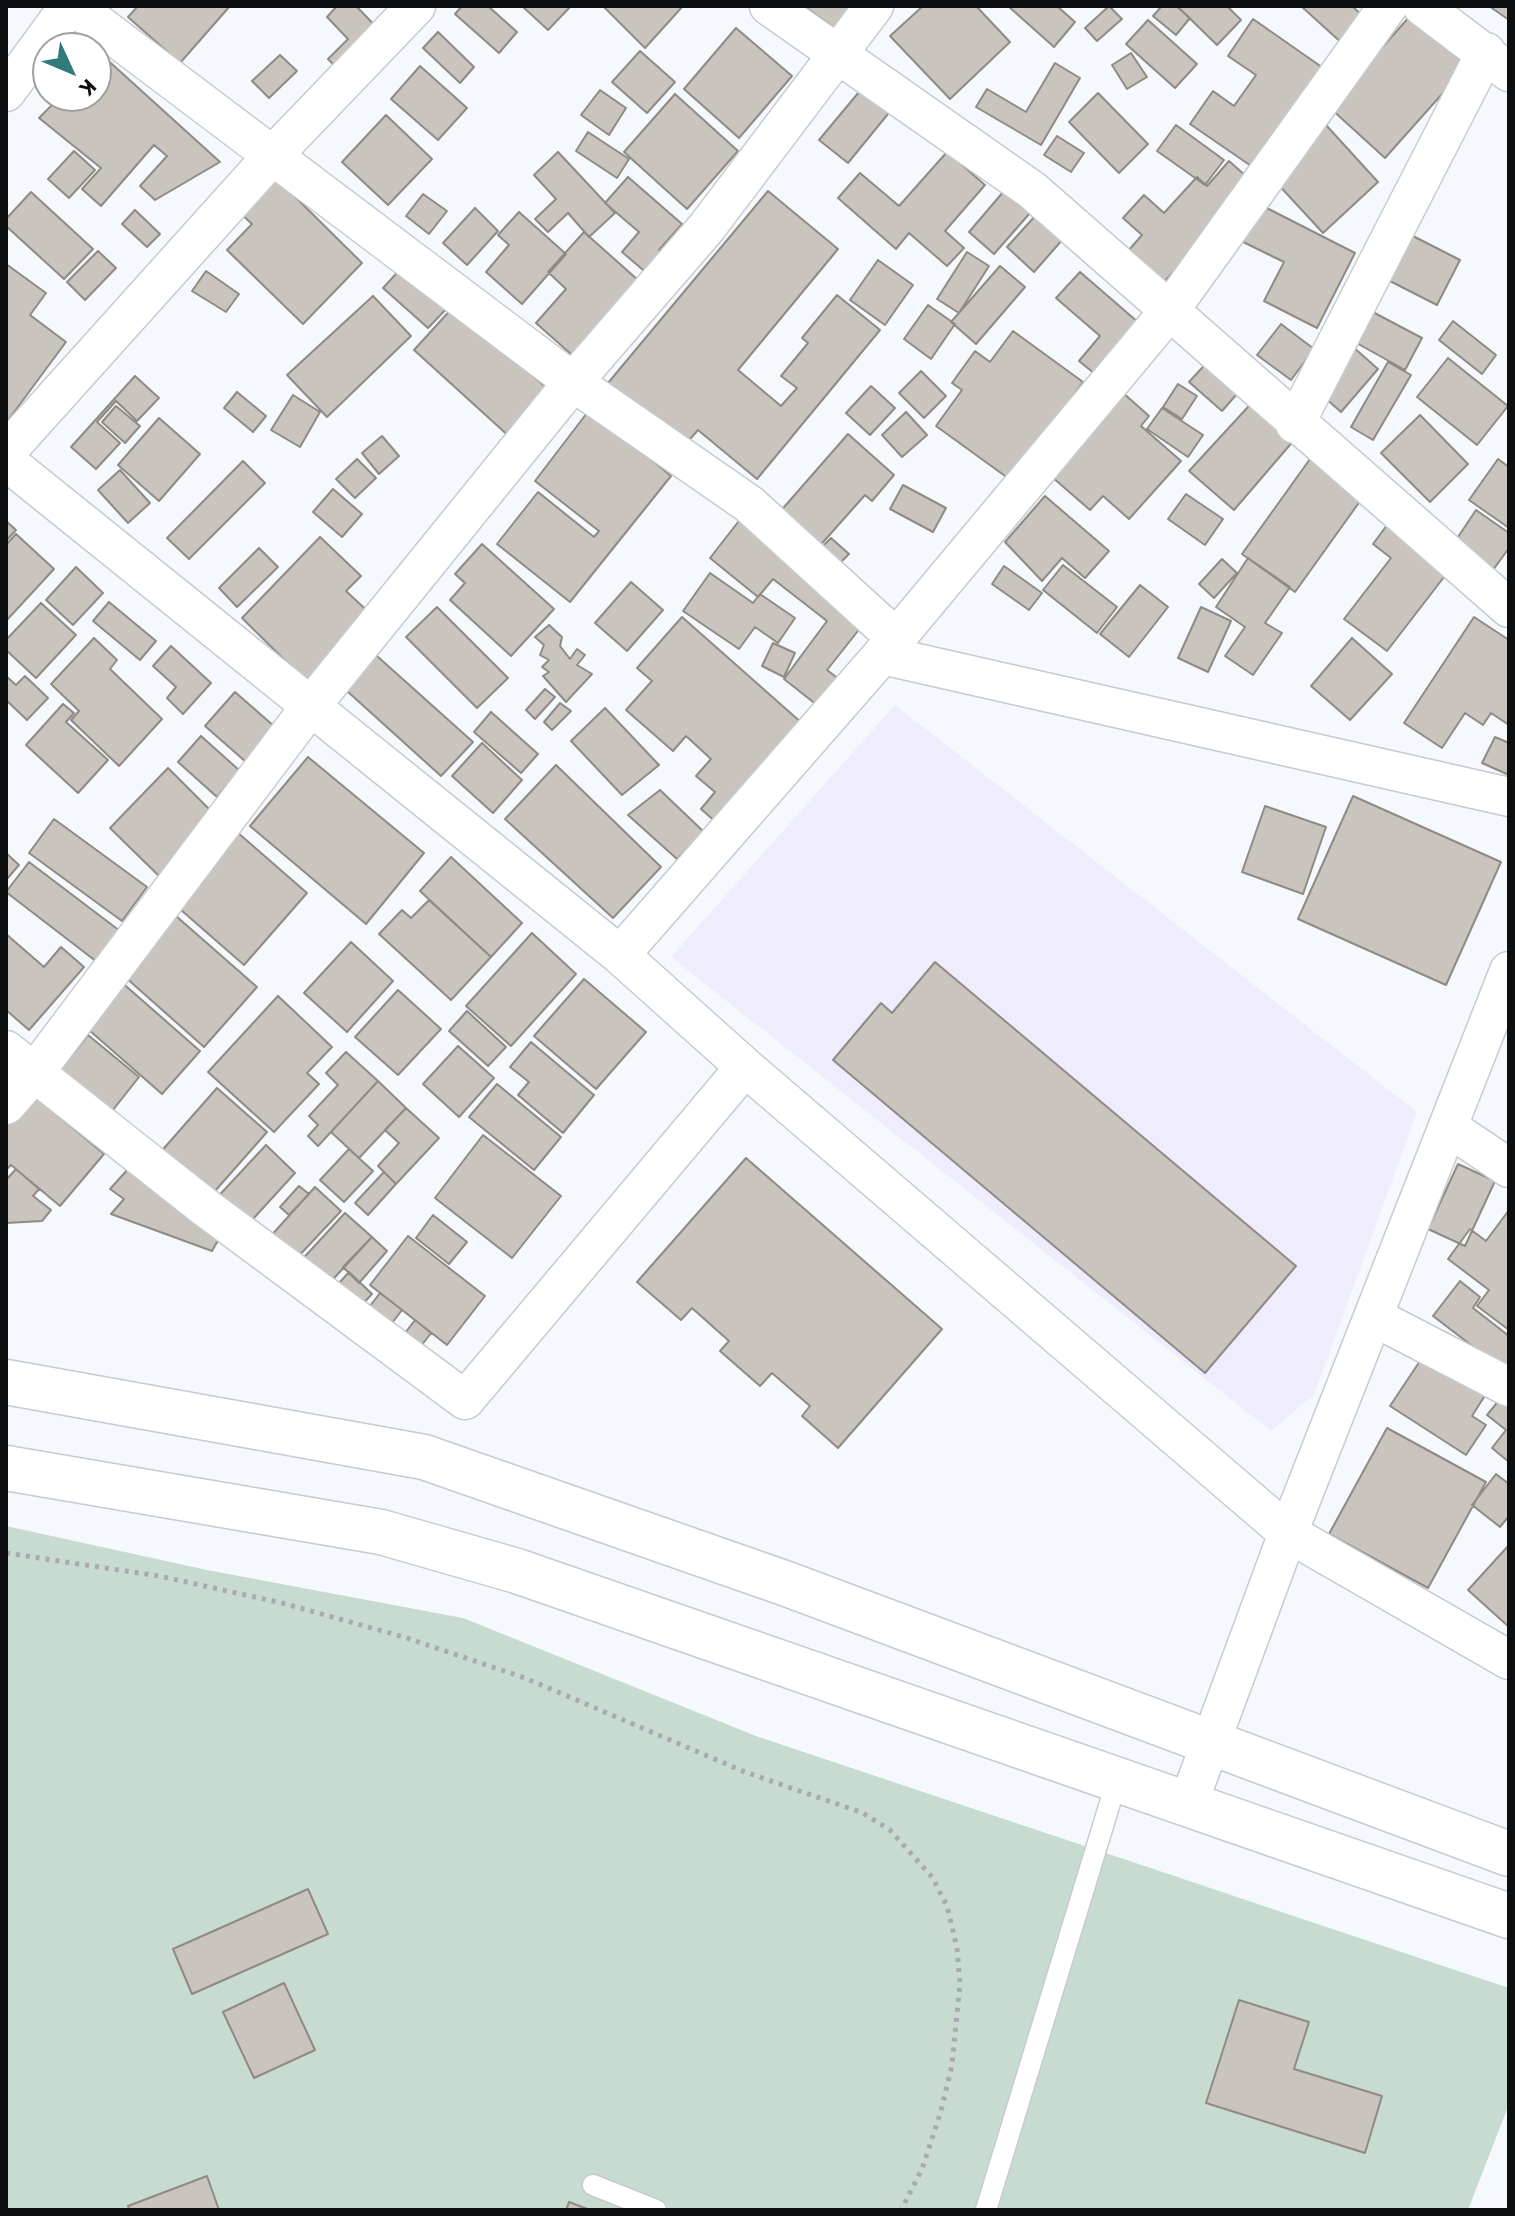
<!DOCTYPE html>
<style>
body{margin:0}
#map{position:relative;width:1515px;height:2216px;overflow:hidden;background:#f5f9fe;font-family:"Source Sans 3",sans-serif}
canvas{display:block}
.frame{position:absolute;inset:0;border:8px solid #0c0e10;pointer-events:none}
.north{position:absolute;left:32px;top:32px;width:80px;height:80px;box-sizing:border-box;background:#fff;border:2px solid #9e9f9f;border-radius:50%;rotate:134deg;font-size:22px;font-weight:700;line-height:32px;text-align:center;color:#0c0e10}
.north::after{content:'';display:block;margin:auto;width:28px;height:36px;background:#327b7b;clip-path:polygon(50% 0,100% 100%,50% 72%,0 100%)}
</style>
<div id="map">
<canvas width="1515" height="2216"></canvas>
<div class="frame"></div>
<div class="north">K</div>
</div>
<script>
const g = document.querySelector('canvas').getContext('2d');
g.lineJoin = 'round';
function fillPath(path, color) {
  g.fillStyle = color;
  g.fill(path, 'evenodd');
}
function shape(rows) {
  const path = new Path2D();
  for (const r of rows) {
    path.moveTo(r[0], r[1]);
    for (let i = 2; i < r.length; i += 2) path.lineTo(r[i], r[i + 1]);
  }
  return path;
}
function strokePath(path, color, width, dash) {
  g.strokeStyle = color;
  g.lineWidth = width;
  g.lineCap = dash ? 'butt' : 'round';
  g.setLineDash(dash || []);
  g.stroke(path);
}
const education = shape([
 [895,705,1417,1112,1314,1395,1271,1431,671,957]
]);
const green = shape([
 [6,1526,207,1570,463,1618,756,1736,1509,1988,1509,2104,1468,2210,6,2210]
]);
const building = shape([
 [138,6,230,6,180,63,128,17,138,6],
 [337,6,356,6,393,44,352,84,328,59,348,39,327,17,337,6],
 [462,6,488,6,517,32,499,53,455,14,462,6],
 [522,6,571,6,548,30,522,6],
 [603,6,683,6,645,48,603,6],
 [804,6,854,6,836,29,804,6],
 [923,6,976,6,1010,42,950,99,890,36,923,6],
 [1008,6,1057,6,1075,22,1054,47,1008,6],
 [1109,6,1122,19,1097,41,1085,28,1109,6],
 [1162,6,1176,6,1190,18,1176,35,1153,16,1162,6],
 [1177,6,1227,6,1241,20,1217,45,1177,6],
 [1301,6,1352,6,1367,20,1345,46,1301,6],
 [1489,6,1509,6,1509,20,1489,6],
 [1411,15,1467,66,1385,158,1329,107,1411,15],
 [1253,19,1326,70,1257,170,1190,124,1213,91,1234,106,1256,75,1228,56,1253,19],
 [1148,20,1197,64,1175,88,1126,44,1148,20],
 [736,28,792,76,739,138,684,89,736,28],
 [438,32,474,67,460,83,423,48,438,32],
 [640,51,675,82,647,113,612,82,640,51],
 [1131,53,1147,77,1127,89,1112,65,1131,53],
 [102,55,220,162,155,200,140,186,167,156,154,145,101,206,82,189,101,168,39,118,61,96,96,96,96,61,102,55],
 [280,55,297,71,269,98,252,81,280,55],
 [1055,63,1080,78,1041,145,976,107,987,89,1026,112,1055,63],
 [420,66,467,108,438,140,391,99,420,66],
 [864,86,892,109,848,163,819,140,864,86],
 [600,90,626,108,609,135,581,115,600,90],
 [1098,93,1148,144,1119,173,1069,122,1098,93],
 [675,94,738,151,687,209,624,152,675,94],
 [386,115,432,159,388,205,342,162,386,115],
 [1176,125,1224,160,1205,185,1157,151,1176,125],
 [1326,125,1378,182,1323,233,1275,181,1326,125],
 [588,132,629,159,617,178,576,151,588,132],
 [1057,136,1084,153,1071,172,1044,155,1057,136],
 [74,151,95,170,69,198,48,179,74,151],
 [558,152,615,213,589,237,568,213,548,232,535,219,556,199,534,175,558,152],
 [947,152,985,185,945,231,964,248,947,266,909,233,896,249,838,198,860,173,899,206,947,152],
 [1229,161,1255,184,1163,283,1128,251,1142,235,1123,218,1144,195,1164,213,1197,177,1207,186,1229,161],
 [273,175,362,263,303,324,227,250,252,224,237,210,273,175],
 [628,177,682,224,659,250,665,256,649,275,622,252,639,232,605,203,628,177],
 [768,191,838,249,738,370,781,406,797,388,781,376,808,343,802,338,837,295,880,330,757,479,698,430,684,446,608,383,768,191],
 [1004,191,1030,213,994,254,969,232,1004,191],
 [31,192,93,249,64,279,6,226,6,219,31,192],
 [423,194,447,211,429,234,406,216,423,194],
 [1255,202,1355,253,1317,328,1264,301,1284,262,1237,239,1255,202],
 [475,208,498,231,467,265,443,243,475,208],
 [135,210,160,234,147,247,122,224,135,210],
 [519,212,566,254,522,304,486,272,509,245,498,235,519,212],
 [1036,215,1063,239,1034,272,1007,247,1036,215],
 [584,232,648,289,581,363,536,323,566,289,548,272,584,232],
 [1409,234,1460,260,1437,305,1386,279,1409,234],
 [98,251,116,268,85,300,67,282,98,251],
 [967,252,989,266,959,313,937,299,967,252],
 [878,260,913,285,885,325,850,300,878,260],
 [406,263,451,304,428,328,383,288,406,263],
 [6,264,46,293,30,315,66,342,6,423,6,264],
 [1000,266,1025,287,976,344,951,322,1000,266],
 [206,271,239,294,226,312,192,291,206,271],
 [1080,272,1139,323,1095,374,1079,361,1100,336,1056,298,1080,272],
 [373,296,411,336,327,417,287,375,373,296],
 [455,305,552,393,512,439,414,350,455,305],
 [928,305,955,324,931,359,904,339,928,305],
 [1369,310,1422,338,1405,370,1353,341,1369,310],
 [1453,321,1496,355,1482,374,1439,340,1453,321],
 [1281,324,1314,349,1291,380,1257,355,1281,324],
 [1013,331,1083,382,1012,481,936,426,962,390,952,383,975,351,990,362,1013,331],
 [1353,347,1378,369,1341,412,1316,390,1353,347],
 [1212,357,1244,386,1222,411,1189,382,1212,357],
 [1448,358,1508,406,1477,445,1417,397,1448,358],
 [1388,362,1411,375,1373,440,1351,427,1388,362],
 [921,371,946,396,924,418,899,393,921,371],
 [135,376,159,398,137,421,116,401,97,422,120,443,96,469,71,447,135,376],
 [1178,384,1197,396,1182,419,1163,407,1178,384],
 [871,386,895,408,870,435,846,413,871,386],
 [237,392,266,416,253,432,224,408,237,392],
 [1122,392,1149,416,1141,426,1181,461,1129,519,1103,496,1090,510,1052,477,1122,392],
 [293,395,320,412,300,447,271,430,293,395],
 [1259,395,1301,432,1234,510,1189,471,1259,395],
 [116,406,140,426,125,443,102,422,116,406],
 [1162,408,1203,435,1188,457,1147,429,1162,408],
 [590,409,671,476,570,602,497,544,538,492,594,537,599,531,535,481,590,409],
 [906,412,927,435,902,457,882,435,906,412],
 [1420,415,1468,464,1430,502,1381,453,1420,415],
 [159,418,200,454,159,501,118,465,159,418],
 [848,434,894,475,872,501,865,495,817,549,778,514,848,434],
 [382,436,399,456,379,474,362,453,382,436],
 [1315,452,1368,490,1295,592,1242,554,1315,452],
 [357,459,376,478,355,498,336,479,357,459],
 [1498,459,1509,467,1509,528,1469,500,1498,459],
 [243,461,265,483,189,559,167,538,243,461],
 [120,470,150,503,128,523,98,490,120,470],
 [903,485,946,508,933,532,890,509,903,485],
 [333,489,362,514,342,537,313,512,333,489],
 [1186,494,1223,519,1205,545,1168,519,1186,494],
 [1045,496,1109,551,1085,578,1062,558,1042,581,1005,542,1045,496],
 [1476,510,1509,533,1509,548,1493,570,1454,543,1476,510],
 [742,517,869,617,827,670,848,686,827,713,784,679,827,621,773,579,758,597,710,558,742,517],
 [1393,517,1454,564,1387,651,1344,619,1391,558,1373,544,1393,517],
 [6,521,16,530,6,541,6,521],
 [16,534,54,569,6,621,6,545,16,534],
 [320,537,361,576,346,591,376,619,311,686,242,618,320,537],
 [831,538,849,554,831,572,813,556,831,538],
 [482,544,554,609,511,656,450,600,465,583,455,574,482,544],
 [259,548,278,567,237,607,219,588,259,548],
 [1248,558,1290,587,1265,623,1282,633,1253,675,1225,656,1245,627,1216,607,1248,558],
 [1222,559,1237,573,1214,598,1199,584,1222,559],
 [1063,565,1117,607,1097,633,1043,590,1063,565],
 [1004,566,1042,593,1029,610,992,584,1004,566],
 [76,567,103,593,73,625,46,600,76,567],
 [710,573,753,603,760,594,795,618,778,643,755,627,739,649,683,611,710,573],
 [631,582,663,610,627,651,595,623,631,582],
 [1140,585,1168,607,1129,657,1100,634,1140,585],
 [109,602,156,641,140,660,93,621,109,602],
 [41,603,76,635,36,678,6,650,6,640,41,603],
 [437,607,508,678,477,708,406,637,437,607],
 [1201,607,1231,621,1208,672,1178,658,1201,607],
 [682,617,812,732,726,831,701,809,715,792,696,776,711,759,686,736,673,751,626,710,652,681,637,668,682,617],
 [1474,617,1509,640,1509,725,1491,713,1483,725,1465,713,1442,748,1404,723,1474,617],
 [549,625,562,637,560,646,570,659,577,649,585,655,577,665,592,674,566,702,543,676,549,672,542,667,549,660,540,655,544,645,535,637,549,625],
 [94,638,117,660,110,669,162,719,119,766,71,720,79,711,51,684,94,638],
 [1352,638,1392,674,1350,720,1311,686,1352,638],
 [773,643,795,653,784,677,762,666,773,643],
 [171,646,211,683,183,714,167,698,176,687,153,666,171,646],
 [368,648,473,742,441,776,337,682,368,648],
 [6,676,16,685,25,676,48,698,27,720,6,700,6,676],
 [545,689,555,697,535,719,526,710,545,689],
 [235,692,275,727,246,762,205,726,235,692],
 [560,703,571,711,552,730,544,722,560,703],
 [63,704,74,713,66,722,108,760,78,793,26,745,63,704],
 [605,708,659,765,622,795,571,741,605,708],
 [491,712,538,754,521,773,474,732,491,712],
 [201,736,240,771,217,797,178,762,201,736],
 [1495,737,1509,743,1509,775,1482,763,1495,737],
 [482,743,522,780,493,813,452,776,482,743],
 [308,757,424,853,366,924,250,826,308,757],
 [556,765,661,867,613,918,505,819,556,765],
 [168,768,217,817,159,876,110,828,168,768],
 [660,790,704,832,677,859,628,815,660,790],
 [1353,796,1501,862,1446,985,1298,919,1353,796],
 [1265,806,1326,827,1303,894,1242,872,1265,806],
 [54,819,147,887,122,921,29,853,54,819],
 [237,832,307,893,244,965,173,903,237,832],
 [6,853,19,865,6,880,6,853],
 [451,857,522,923,491,957,420,891,451,857],
 [29,862,120,931,97,962,6,892,29,862],
 [429,900,491,957,451,1000,379,934,402,910,411,918,429,900],
 [176,916,257,987,204,1047,124,976,176,916],
 [532,933,576,974,511,1046,466,1006,532,933],
 [6,934,44,967,61,947,84,967,29,1030,6,1010,6,934],
 [351,942,393,981,347,1032,304,993,351,942],
 [935,962,1296,1266,1205,1373,833,1060,881,1003,892,1013,935,962],
 [584,979,646,1032,596,1089,534,1036,584,979],
 [119,980,200,1051,162,1094,81,1023,119,980],
 [398,990,441,1029,398,1075,355,1037,398,990],
 [278,996,332,1047,307,1073,319,1084,274,1132,208,1072,278,996],
 [467,1011,506,1047,488,1066,449,1031,467,1011],
 [88,1035,139,1077,105,1120,53,1079,88,1035],
 [531,1042,594,1095,563,1133,518,1095,529,1082,510,1067,531,1042],
 [458,1046,494,1078,459,1117,423,1084,458,1046],
 [346,1052,378,1081,318,1146,308,1136,318,1125,309,1116,338,1085,326,1073,346,1052],
 [378,1081,406,1108,359,1158,331,1132,378,1081],
 [497,1084,561,1137,534,1170,469,1117,497,1084],
 [217,1088,267,1132,208,1199,158,1155,217,1088],
 [27,1090,104,1154,60,1206,11,1165,6,1170,6,1116,27,1090],
 [406,1108,439,1138,396,1184,378,1166,399,1143,385,1130,406,1108],
 [483,1135,561,1196,512,1258,435,1198,483,1135],
 [266,1145,295,1173,242,1231,212,1203,266,1145],
 [349,1149,373,1171,344,1202,320,1180,349,1149],
 [746,1158,942,1329,838,1448,802,1416,810,1406,772,1373,760,1386,720,1351,729,1341,692,1308,681,1320,637,1282,746,1158],
 [1458,1164,1495,1181,1465,1246,1428,1229,1458,1164],
 [129,1168,221,1235,212,1251,111,1214,124,1199,110,1189,129,1168],
 [16,1169,39,1189,33,1196,51,1210,42,1221,6,1223,6,1180,16,1169],
 [384,1172,396,1184,368,1215,355,1203,384,1172],
 [299,1186,309,1194,289,1215,280,1207,299,1186],
 [315,1187,341,1211,294,1261,269,1238,315,1187],
 [1509,1210,1509,1330,1477,1306,1489,1290,1448,1259,1470,1229,1486,1241,1509,1210],
 [345,1213,372,1237,324,1289,297,1265,345,1213],
 [433,1215,467,1242,449,1264,416,1238,433,1215],
 [408,1236,485,1296,447,1345,370,1285,408,1236],
 [372,1237,387,1251,359,1283,343,1267,372,1237],
 [349,1272,372,1294,355,1312,332,1291,349,1272],
 [1460,1281,1480,1297,1473,1308,1509,1336,1509,1374,1433,1316,1460,1281],
 [380,1293,402,1310,385,1332,363,1315,380,1293],
 [415,1320,431,1333,415,1354,399,1341,415,1320],
 [1430,1346,1491,1386,1472,1416,1486,1425,1466,1455,1390,1406,1430,1346],
 [1509,1388,1509,1462,1492,1448,1506,1430,1487,1415,1509,1388],
 [1387,1428,1486,1482,1428,1588,1329,1534,1387,1428],
 [1496,1474,1509,1484,1509,1516,1500,1527,1472,1505,1496,1474],
 [1509,1545,1509,1627,1468,1590,1509,1545],
 [308,1889,328,1934,192,1994,173,1949,308,1889],
 [284,1983,315,2050,254,2078,223,2012,284,1983],
 [1239,2000,1309,2022,1294,2069,1382,2096,1365,2153,1206,2103,1239,2000],
 [207,2176,219,2210,130,2210,128,2206,207,2176],
 [569,2202,590,2210,566,2210,569,2202]
]);
const path = shape([
 [6,1553,159,1576,282,1603,404,1637,525,1678,745,1772,863,1813,890,1830,932,1877,947,1906,957,1948,960,1983,952,2065,941,2111,922,2169,901,2210]
]);
const service = shape([
 [593,2185,656,2210],
 [986,2210,1117,1780]
]);
const minor = shape([
 [74,6,573,382,749,504,896,638],
 [769,6,1032,190,1509,608],
 [1422,6,1509,72],
 [6,92,69,6],
 [1295,424,1486,52],
 [6,452,274,154,416,6],
 [6,461,620,955,745,1067,1288,1533,1509,1660],
 [882,655,1509,797],
 [620,955,882,655,1170,310,1388,6],
 [6,1050,206,1208,465,1400,745,1067],
 [6,1105,35,1072,310,707,573,382,707,227,874,6],
 [1448,1127,1509,1168],
 [1374,1317,1509,1387],
 [1188,1804,1288,1533,1509,971]
]);
const tertiary = shape([
 [6,1382,424,1457,787,1584,1509,1854],
 [6,1468,381,1532,517,1571,1509,1916]
]);
fillPath(education, '#efecfe');
fillPath(green, '#c8dbd0');
fillPath(building, '#cac4be');
strokePath(building, '#8f8a84', 2);
strokePath(service, '#c5cbd1', 23);
strokePath(minor, '#c5cbd1', 41);
strokePath(tertiary, '#c5cbd1', 47);
strokePath(path, '#a7abaf', 5, [4, 6]);
strokePath(service, '#fff', 20);
strokePath(minor, '#fff', 38);
strokePath(tertiary, '#fff', 44);
</script>
